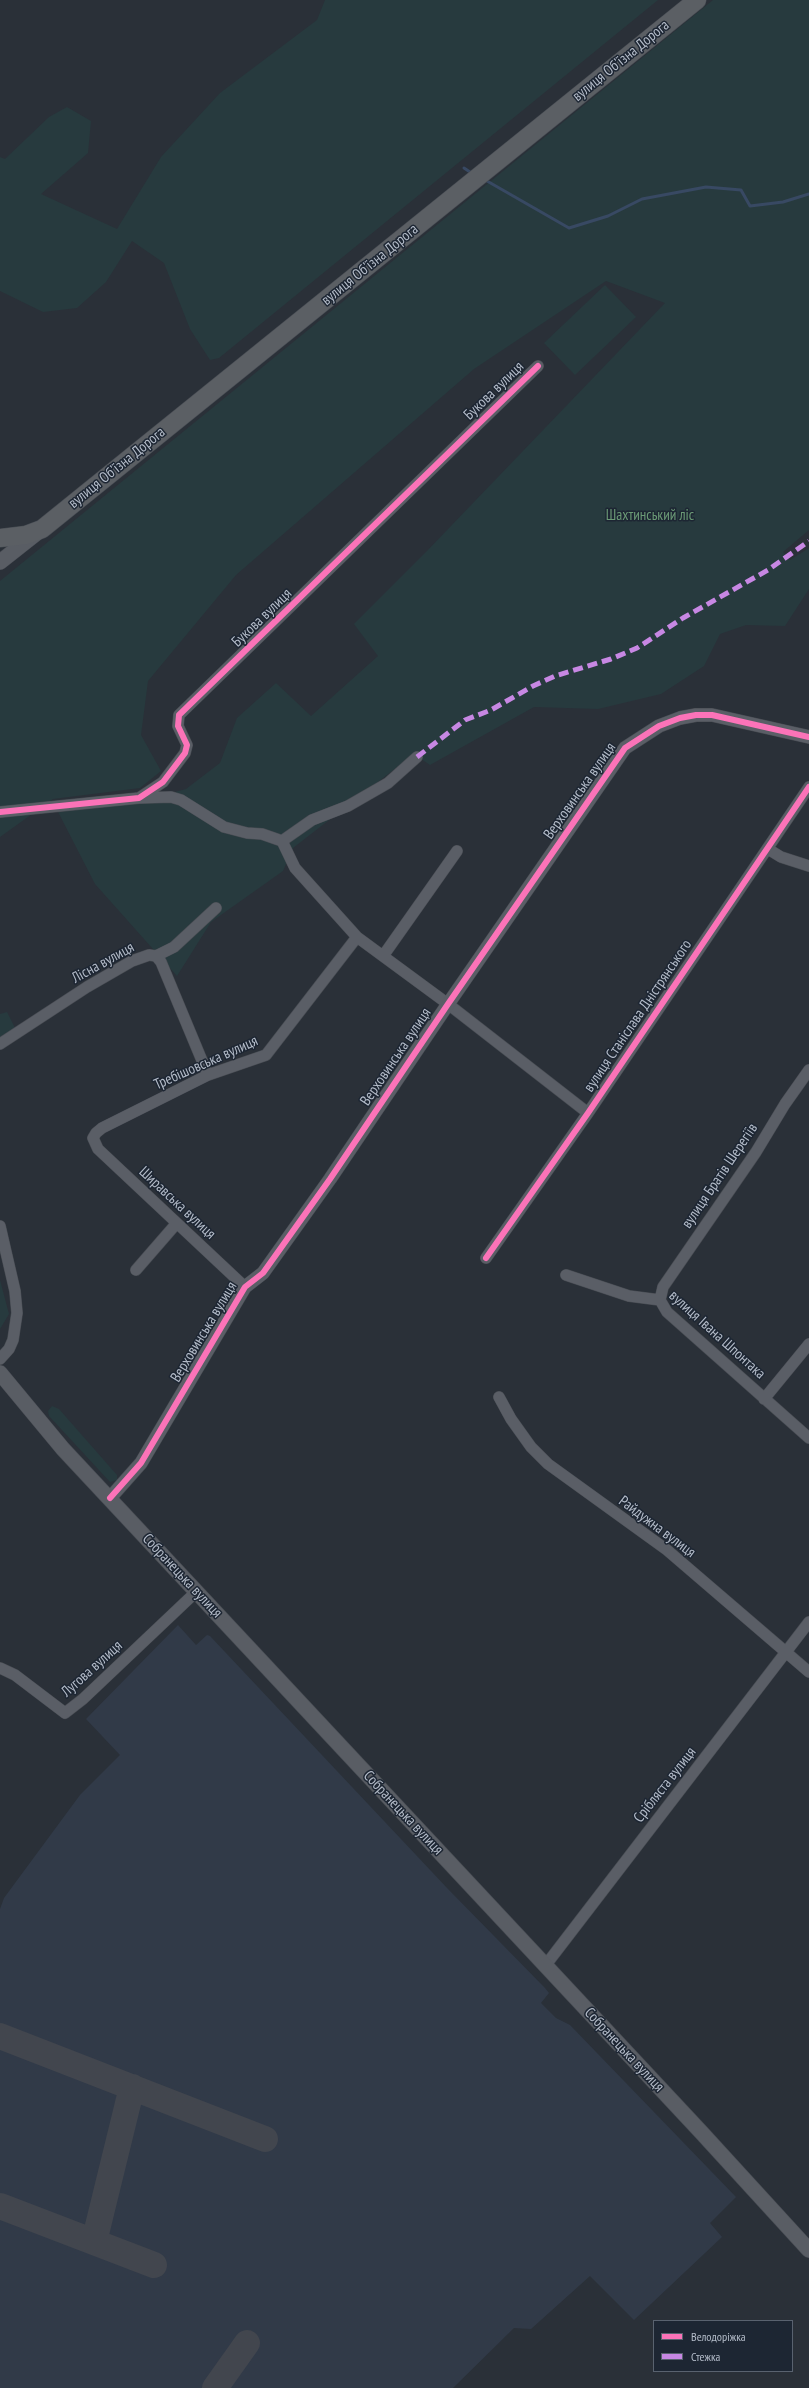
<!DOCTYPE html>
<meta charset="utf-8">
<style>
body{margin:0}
#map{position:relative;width:809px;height:2388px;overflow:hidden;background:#2a3038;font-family:"PT Sans Narrow",sans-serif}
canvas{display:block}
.legend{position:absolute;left:653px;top:2320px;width:140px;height:52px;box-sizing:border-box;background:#1d2633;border:1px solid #59626f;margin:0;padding:5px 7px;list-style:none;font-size:12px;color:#b4bcc9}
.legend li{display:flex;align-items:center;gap:8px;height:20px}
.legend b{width:20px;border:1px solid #59626f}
</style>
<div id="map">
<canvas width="809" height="2388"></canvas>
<ul class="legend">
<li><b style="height:5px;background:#fb73b8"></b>Велодоріжка</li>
<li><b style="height:5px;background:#c787e3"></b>Стежка</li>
</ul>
</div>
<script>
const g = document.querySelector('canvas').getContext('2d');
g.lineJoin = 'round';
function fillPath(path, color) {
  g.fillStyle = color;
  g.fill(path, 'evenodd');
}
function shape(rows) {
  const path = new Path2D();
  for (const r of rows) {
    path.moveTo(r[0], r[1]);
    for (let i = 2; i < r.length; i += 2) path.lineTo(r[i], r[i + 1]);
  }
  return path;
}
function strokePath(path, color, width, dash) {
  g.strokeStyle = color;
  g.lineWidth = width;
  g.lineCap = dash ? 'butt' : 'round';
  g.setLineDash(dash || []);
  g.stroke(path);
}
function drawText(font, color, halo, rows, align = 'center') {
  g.font = font + ' "PT Sans Narrow",sans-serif';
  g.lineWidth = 3;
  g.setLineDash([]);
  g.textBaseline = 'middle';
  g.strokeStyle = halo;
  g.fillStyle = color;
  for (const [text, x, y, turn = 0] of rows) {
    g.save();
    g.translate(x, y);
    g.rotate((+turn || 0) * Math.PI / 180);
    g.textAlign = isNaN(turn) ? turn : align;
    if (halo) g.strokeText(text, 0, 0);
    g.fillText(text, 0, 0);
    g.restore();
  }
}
const airport = shape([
 [178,1625,196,1645,207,1635,210,1636,448,1889,545,1988,549,1993,541,2003,556,2018,570,2025,736,2197,710,2223,722,2237,634,2320,590,2276,531,2329,514,2328,453,2388,0,2388,0,1909,4,1898,80,1795,120,1755,86,1719]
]);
const green = shape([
 [325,0,658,0,219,358,210,360,190,329,164,263,132,241,106,282,77,308,43,312,0,291,0,157,5,159,49,117,67,107,91,121,88,153,41,194,117,229,161,157,220,93,317,20],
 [713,0,809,0,809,530,783,552,790,560,809,548,809,589,785,626,746,625,720,634,704,666,661,694,598,709,534,707,430,765,414,754,293,848,283,871,211,922,177,976,95,884,55,806,138,802,186,789,220,763,237,718,276,683,311,716,378,656,354,624,426,552,665,303,606,281,474,369,236,575,148,681,141,735,161,771,140,788,53,799,0,837,0,581],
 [605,285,636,317,575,375,544,343],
 [7,1012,17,1032,0,1040,0,1014],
 [0,1280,9,1314,0,1329],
 [52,1406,59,1409,117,1475,117,1480,110,1482,49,1416,48,1411]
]);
const stream = shape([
 [464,168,470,172],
 [487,181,569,228,608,216,642,199,706,187,741,190,750,206,783,202,809,194]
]);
const taxiway = shape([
 [0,2036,265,2139],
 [0,2206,154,2265],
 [94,2242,132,2087],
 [215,2388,247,2343]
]);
const minor = shape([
 [139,798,171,797,181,800,224,827,247,833,262,834,282,841,295,868,357,937,448,1004,588,1113],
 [0,812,139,798,163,782,185,753,187,745,178,726,179,715,538,366],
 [282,841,312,820,348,806,388,783,417,757],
 [768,849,781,857,809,866],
 [156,956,161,962,208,1075],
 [383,956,457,851],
 [0,1044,87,987,132,961,149,955,156,956,174,947,216,908],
 [0,1226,15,1291,17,1313,13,1340,9,1349,0,1359],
 [486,1258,588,1113,809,787],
 [136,1270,176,1224],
 [566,1275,629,1296,660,1300,667,1312,809,1438],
 [245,1287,98,1149,93,1138,96,1133,102,1128,208,1075,266,1055,357,937],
 [660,1300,663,1287,756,1152,785,1104,809,1070],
 [499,1397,511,1419,531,1447,548,1464,667,1550,809,1672],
 [764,1399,809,1344],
 [0,1668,15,1675,65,1713,83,1699,197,1591],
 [545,1966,809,1622]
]);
const tertiary = shape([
 [110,1498,141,1463,245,1287,263,1273,330,1179,448,1004,625,748,659,726,680,718,696,715,712,715,809,737]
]);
const secondary = shape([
 [0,562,38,532],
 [0,1373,63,1449,701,2132,809,2250]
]);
const trunk = shape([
 [0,538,26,535,42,529,697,0]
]);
const quiet = shape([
 [417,757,465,720,491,710,533,686,555,676,611,659,637,648,683,618,768,570,809,541]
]);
const cycleway = shape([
 [0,812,139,798,163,782,185,753,187,745,178,726,179,715,538,366],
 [486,1258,588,1113,809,787],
 [110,1498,141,1463,245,1287,263,1273,330,1179,448,1004,625,748,659,726,680,718,696,715,712,715,809,737]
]);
const streetNames = [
 ["вулиця Обʼїзна Дорога",621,61,-39],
 ["вулиця Обʼїзна Дорога",370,265,-39],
 ["Букова вулиця",494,391,-44],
 ["вулиця Обʼїзна Дорога",117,468,-39],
 ["Букова вулиця",262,618,-44],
 ["Верховинська вулиця",580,791,-55],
 ["Лісна вулиця",103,963,-29],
 ["вулиця Станіслава Дністрянського",638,1016,-56],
 ["Верховинська вулиця",396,1057,-56],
 ["Требішовська вулиця",206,1063,-24],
 ["вулиця Братів Шерегіїв",720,1176,-56],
 ["Ширавська вулиця",177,1203,43],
 ["Верховинська вулиця",204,1332,-59],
 ["вулиця Івана Шпонтака",717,1335,42],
 ["Райдужна вулиця",657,1527,37],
 ["Собранецька вулиця",182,1576,47],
 ["Лугова вулиця",92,1669,-42],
 ["Срібляста вулиця",665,1785,-52],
 ["Собранецька вулиця",403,1813,47],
 ["Собранецька вулиця",624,2050,47]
];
const parkNames = [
 ["Шахтинський ліс",650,516]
];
fillPath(airport, '#313a48');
fillPath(green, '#273a3e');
strokePath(stream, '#384963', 3);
strokePath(taxiway, '#42464e', 26);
strokePath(minor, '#484c53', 12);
strokePath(tertiary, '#484c53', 14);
strokePath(secondary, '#484c53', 16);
strokePath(trunk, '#474c53', 19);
strokePath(minor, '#5a5e66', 11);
strokePath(tertiary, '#5a5e66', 13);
strokePath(secondary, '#595d64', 15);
strokePath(trunk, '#5b5f64', 18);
strokePath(quiet, '#c787e3', 5, [10, 5]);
strokePath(cycleway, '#fb73b8', 6);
drawText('15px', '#b4bcc9', '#1d2633', streetNames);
drawText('15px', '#6b9a76', '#1d2633', parkNames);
</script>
